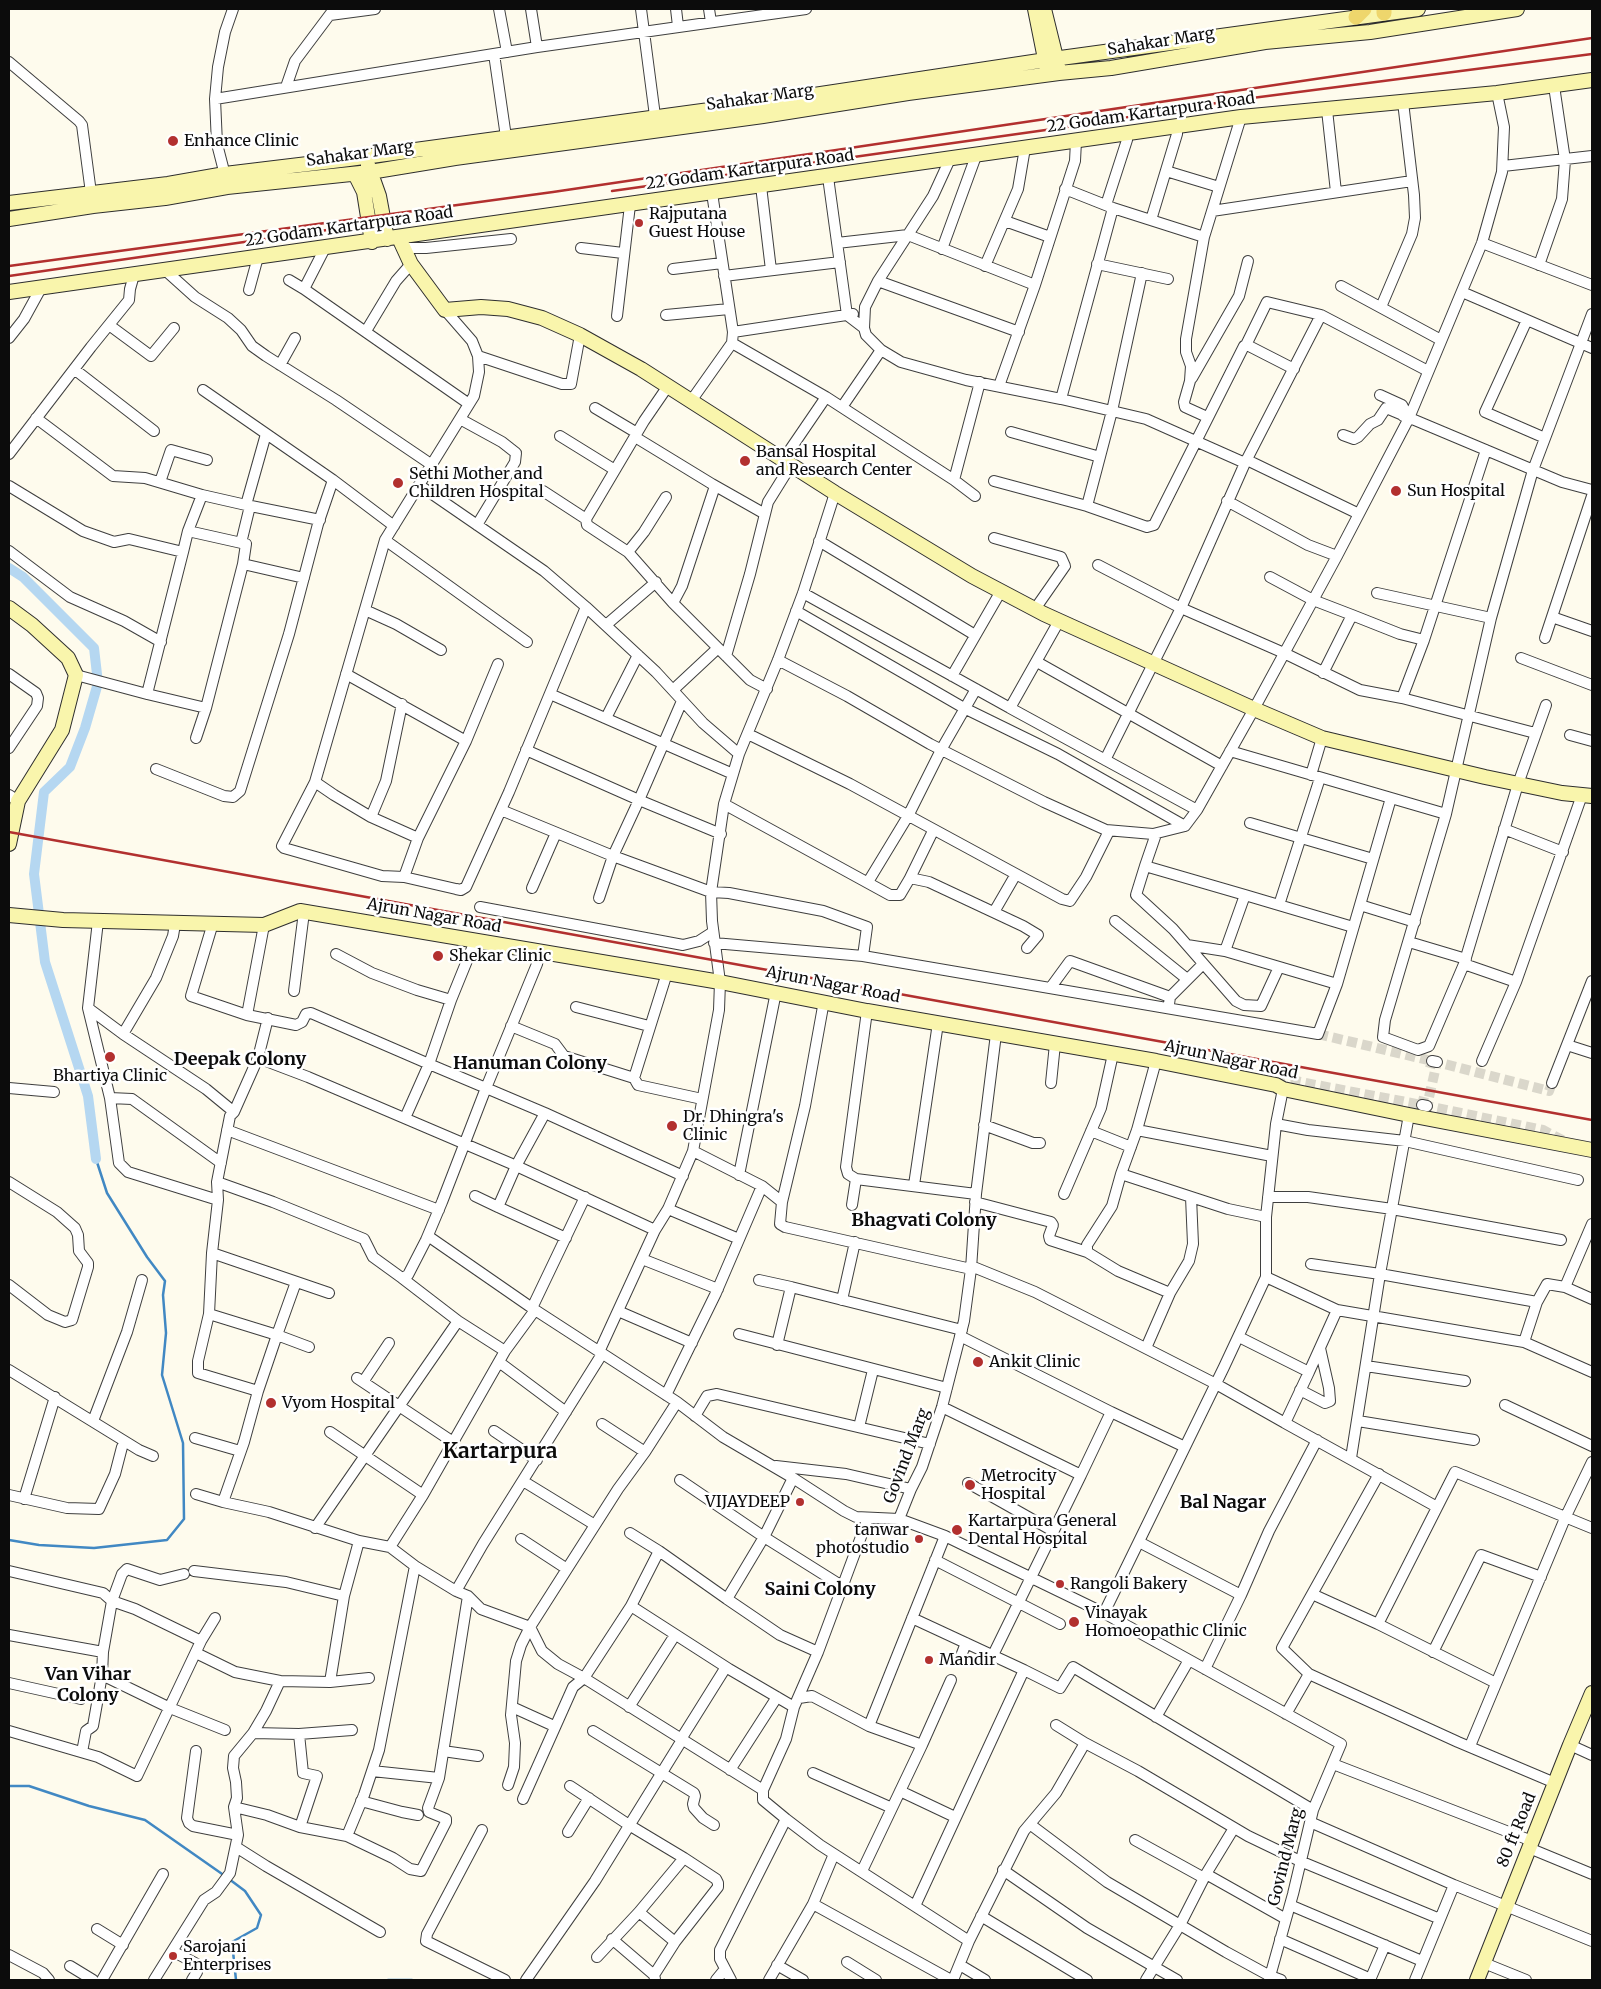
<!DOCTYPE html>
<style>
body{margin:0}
#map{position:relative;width:1601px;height:1989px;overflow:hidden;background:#fefbed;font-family:Merriweather,serif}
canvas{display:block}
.frame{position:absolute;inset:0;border:10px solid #0c0c0c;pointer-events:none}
</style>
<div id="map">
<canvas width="1601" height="1989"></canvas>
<div class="frame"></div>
</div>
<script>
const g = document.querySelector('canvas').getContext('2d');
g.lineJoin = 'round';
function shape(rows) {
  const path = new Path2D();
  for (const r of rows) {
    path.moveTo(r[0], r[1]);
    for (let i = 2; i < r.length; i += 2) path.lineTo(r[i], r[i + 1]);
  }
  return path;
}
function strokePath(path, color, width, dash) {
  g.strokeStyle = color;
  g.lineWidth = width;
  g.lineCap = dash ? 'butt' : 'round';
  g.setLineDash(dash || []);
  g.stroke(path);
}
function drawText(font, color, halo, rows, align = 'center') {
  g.font = font + ' Merriweather,serif';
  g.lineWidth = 5;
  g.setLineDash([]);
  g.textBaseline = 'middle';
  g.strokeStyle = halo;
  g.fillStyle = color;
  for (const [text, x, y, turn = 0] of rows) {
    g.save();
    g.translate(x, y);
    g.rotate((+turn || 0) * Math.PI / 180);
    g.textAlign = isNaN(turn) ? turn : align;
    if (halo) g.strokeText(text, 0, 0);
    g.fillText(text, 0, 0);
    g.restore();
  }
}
const stream = shape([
 [9,1540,39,1545,94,1548,167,1540,184,1519,183,1443,162,1375,166,1333,163,1295,165,1281,147,1257,107,1193,96,1159],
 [9,1786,29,1786,89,1806,145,1820,225,1876],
 [229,1879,245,1891,261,1915,257,1928,232,1942,236,1980],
 [388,1980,412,1980]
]);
const canal = shape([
 [9,568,23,577,94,648,98,683,85,728,70,767,44,792,34,874,45,962,88,1096,96,1159]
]);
const streetTunnel = shape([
 [1318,1034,1432,1061,1430,1068],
 [1552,1083,1549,1091,1437,1062,1427,1106,1543,1130,1564,1141],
 [1276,1085,1295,1081,1422,1105,1424,1097]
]);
const street = shape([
 [499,9,507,52],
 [531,9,537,47],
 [641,9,655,116],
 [676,9,678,26],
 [709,9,711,22],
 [330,15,375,9],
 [494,54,506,137],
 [9,62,79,121,82,125,91,193],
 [286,87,295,61,334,9],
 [215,99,537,47,806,9],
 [1327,110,1336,192],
 [950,159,933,196,878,281,865,307,864,328,866,335,881,350,901,362,966,380,1061,399,1146,419,1245,463],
 [1503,166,1592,156],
 [1166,171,1219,187],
 [828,177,847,315,864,328],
 [226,179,217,144,215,99,218,67,225,32,233,9],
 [761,186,771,270],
 [1065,189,1113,208,1204,237],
 [712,193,733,332,732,343,826,397,954,480,975,496],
 [1106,205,1127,140,1127,134],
 [1212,211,1412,181],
 [1151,220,1177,134,1177,127],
 [1005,221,1050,237],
 [837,243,908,235,1035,285],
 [1482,243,1592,285],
 [325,248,304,289,469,404],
 [405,248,426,248,511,239],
 [581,248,623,253],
 [942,249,976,156],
 [1097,264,1168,279],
 [1539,265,1562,199,1565,160,1554,86],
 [985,266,1018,189,1025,148],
 [673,269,722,263],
 [165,270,195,297,228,318,241,330,252,346,266,356,336,400,432,465],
 [724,276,840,262],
 [289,280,304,289],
 [878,281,1019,332],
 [1341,286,1441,340],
 [249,290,258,257],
 [1462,292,1592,348],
 [1381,307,1412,234,1415,218,1414,195,1403,102],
 [666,315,729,309],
 [617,316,630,205],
 [1527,320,1485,412,1545,438],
 [109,325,151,356,174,328],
 [366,331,396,281,411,264],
 [733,332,853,314],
 [9,338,24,319,41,288],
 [1246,345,1267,302,1321,315],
 [478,356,562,384,571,384,580,335],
 [280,365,295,338],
 [74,369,154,431],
 [1192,378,1239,296,1248,261],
 [668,386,644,421,586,519,587,525,628,552,673,603,750,680,767,689],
 [999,386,1035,285,1075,161,1076,141],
 [203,390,333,480],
 [1380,395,1402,405,1404,409,1403,416],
 [1061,399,1113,208],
 [691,401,732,343],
 [842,407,881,350],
 [595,408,637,433],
 [1207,417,1185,407,1184,402,1190,381,1191,366,1186,352,1186,339,1204,237,1241,117],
 [36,418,113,476,145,478,202,495,188,531],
 [460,419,502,442,516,453,515,462,477,525],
 [1011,432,1100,457],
 [266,434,246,505,320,520],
 [1343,435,1354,439,1358,437,1370,424,1378,420,1386,408,1562,482,1592,490],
 [560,436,615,470],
 [635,437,712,484,765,514],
 [9,454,91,347,129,300,130,289,134,275],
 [783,460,826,397],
 [1247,460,1359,514],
 [954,480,980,382],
 [994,481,1087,506,1147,527,1154,525,1244,346,1249,346,1294,369],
 [160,482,171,450,207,460],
 [419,485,544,571,586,607,656,672,703,723,739,754],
 [9,486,83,531,114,542,129,539,183,552,188,531,246,544,243,564,304,578],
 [543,491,586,519],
 [202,495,246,505],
 [1227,501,1308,545,1337,556],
 [1087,506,1112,411,1142,273],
 [994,538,1061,557,1065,566,1035,609],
 [385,540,527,642],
 [819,541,975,635],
 [241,543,250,506],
 [9,551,70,597,124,621,161,642],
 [183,552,147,694,206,708,243,564],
 [628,552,644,532,666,497],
 [1098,565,1181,608,1284,653,1360,690,1402,698,1535,733],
 [1270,577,1313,600,1352,615,1323,673],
 [803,593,1010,708,1059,621],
 [1377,593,1491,618],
 [673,603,682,586,715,486],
 [365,610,396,624,441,650],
 [796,611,964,708,1058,754,1185,826],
 [1352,615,1400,634,1424,640,1486,450],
 [1552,617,1592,631],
 [606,625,656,582],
 [1545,638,1592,496],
 [726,656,750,574,768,502,791,465],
 [1521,658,1592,685],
 [778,660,847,696,930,744,1044,802,1106,830,1153,834,1185,826,1197,810,1254,709,1337,556,1409,418,1482,243,1502,172,1504,127,1497,93],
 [1037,662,1222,766],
 [9,674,36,693,38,698,37,706,9,748],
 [346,674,466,741,418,838],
 [76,675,147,694],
 [952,676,1001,591],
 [673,690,718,648],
 [550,694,733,774],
 [1402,698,1424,640],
 [682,701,639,800,721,834],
 [1546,705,1518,784,1464,964,1429,1046,1418,1050,1383,1037,1385,1020,1446,814,1491,618,1533,470,1592,314],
 [1010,708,1197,810],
 [606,718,638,655],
 [748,734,850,784,1062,899,1070,901,1086,877,1109,831],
 [1570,735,1592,741],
 [196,738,206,708],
 [466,741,498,664],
 [526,750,639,800,613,856,711,892,729,893,823,911,867,927,863,956],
 [1230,751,1446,814],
 [1105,760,1181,608,1245,463,1321,315,1428,371],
 [156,769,224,796,233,797,240,791,289,634,318,524,333,480,394,526],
 [1311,775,1322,738],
 [315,782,282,846,284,848,382,876,404,877,456,889,461,890,466,887,509,792,586,607],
 [9,795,18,801],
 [724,804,890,895,900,895,910,878],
 [501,810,613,856,599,898],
 [371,817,386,781,402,704],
 [1250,823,1373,859],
 [1504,829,1563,852],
 [933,831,910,878,929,882,1023,926,1038,935,1027,948],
 [1156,834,1145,866,1245,895],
 [1145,866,1136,895,1173,929,1187,945,1225,951],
 [404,877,418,838,371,817,334,795,315,782,385,540,474,396,479,372,478,356,472,341,445,310],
 [868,882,908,816,941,750,976,689],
 [532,888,556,833],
 [1279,905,1320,778],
 [1360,905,1415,922],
 [480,907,683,945,699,941,713,932],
 [994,912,1016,874],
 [98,921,88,1008,110,1098,119,1163,128,1172,218,1200],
 [1115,921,1187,979],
 [213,923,191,996,247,1015,296,1025,302,1022,306,1014,311,1013,429,1064,405,1118],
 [175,924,173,936,156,978,123,1034,206,1089,234,1112,258,1058,268,1018],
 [1353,927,1245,895,1225,951,1337,984,1360,905,1391,798],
 [1409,942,1466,959],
 [714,943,863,956,1318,1034,1337,984],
 [1187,945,1236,1001,1244,1005,1261,1006,1279,967],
 [540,952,537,964,486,1088,545,1113,516,1166,498,1207,566,1238],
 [336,954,372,973,417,990,451,1000],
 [1464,964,1516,982],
 [1051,987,1070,961,1170,997],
 [294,991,304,912],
 [1169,1004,1170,997,1203,964],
 [576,1007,649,1026],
 [88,1008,123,1034],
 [867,1011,846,1167,848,1174,856,1179,976,1194],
 [247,1015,264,925],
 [511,1026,555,1044,564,1056,634,1078,638,1085,702,1099],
 [1567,1045,1592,1053],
 [258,1058,308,1077,512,1164,655,1230,668,1209,693,1151,719,1010,720,982,712,921,711,892,724,804,739,754,778,660,803,593,835,493],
 [1156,1061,1137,1130,1121,1174,1228,1209,1266,1217],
 [1432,1061,1437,1062],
 [1482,1061,1516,982,1582,795],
 [634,1078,667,973],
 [1051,1083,1055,1044],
 [1552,1083,1592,981],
 [9,1088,54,1092],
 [110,1098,132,1099,221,1163],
 [1422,1105,1427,1106],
 [545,1113,683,1176],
 [1276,1124,1308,1130,1405,1141,1578,1180],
 [984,1125,1033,1143,1040,1143],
 [227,1130,439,1210],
 [1137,1130,1272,1156],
 [1091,1131,1131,1147],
 [693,1151,762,1186,782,1202,805,1106,824,1001],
 [1121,1174,1112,1206,1087,1245,1087,1252,1118,1271,1170,1293,1146,1348],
 [739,1175,776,992],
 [9,1182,57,1212,75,1228,78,1235,79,1251,88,1263,88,1267,72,1320,65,1322,48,1315,9,1285],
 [217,1182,273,1202,364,1239,373,1257,402,1278,408,1275,426,1240,442,1202,486,1088,429,1064,451,1000,475,941],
 [914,1185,938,1023],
 [1064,1194,1101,1108,1113,1054],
 [475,1196,498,1207],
 [1268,1197,1308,1197,1392,1209,1561,1240],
 [782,1202,780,1224,785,1227,971,1269],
 [975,1202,1051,1222,1053,1225,1049,1236,1050,1240,1087,1252],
 [852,1205,856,1179],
 [668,1209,739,1239],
 [1592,1224,1565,1287,1592,1299],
 [428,1236,532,1308,585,1197],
 [212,1253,329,1293],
 [642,1259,718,1289],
 [1311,1264,1380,1274,1537,1302,1524,1342],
 [971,1266,1035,1292,1216,1384,1285,1423,1309,1372,1239,1337],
 [1266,1277,1337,1310,1309,1372],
 [402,1278,458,1321],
 [759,1280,791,1287,777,1345],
 [296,1282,277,1335,309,1347],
 [791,1287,962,1330],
 [1170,1293,1189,1261,1193,1244,1191,1197],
 [842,1300,855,1242],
 [1537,1302,1547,1284,1565,1287],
 [532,1308,677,1402,723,1437,793,1478,844,1511,856,1517,899,1519,945,1536,1104,1613,1341,1744,1313,1810,1293,1894,1269,1980],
 [1337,1310,1524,1342,1592,1372],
 [618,1311,692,1343],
 [209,1314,198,1361,198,1373,258,1391],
 [739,1334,947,1388],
 [960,1336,1111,1412],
 [599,1352,655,1230],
 [499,1362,566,1412],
 [1366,1366,1465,1381],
 [9,1370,139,1450,153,1456],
 [357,1378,453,1442],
 [363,1382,389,1343],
 [1300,1390,1325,1403,1330,1401,1329,1388,1320,1348],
 [666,1395,716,1293,762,1186],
 [1505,1405,1592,1446],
 [942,1407,1081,1475,993,1655],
 [695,1416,707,1396,717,1394,930,1444],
 [93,1421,127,1332,142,1280],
 [1358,1421,1474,1440],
 [1285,1423,1437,1507],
 [602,1424,645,1452],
 [859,1427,873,1370],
 [494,1431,537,1460],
 [330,1432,423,1495],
 [195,1438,240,1451],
 [1351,1458,1380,1274,1409,1115],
 [776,1466,846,1474,911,1489],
 [1379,1474,1282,1648,1309,1674,1458,1742,1555,1783],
 [1081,1475,1111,1412,1185,1447],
 [680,1480,764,1537,842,1586],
 [523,1481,595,1525],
 [968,1483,1053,1531],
 [196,1494,223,1502],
 [9,1495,67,1508,99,1509,115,1474,122,1447],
 [24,1499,55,1397],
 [899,1519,911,1489,922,1467,942,1407,964,1321,971,1269,976,1194,996,1034],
 [315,1528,458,1321,505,1351,535,1310],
 [630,1533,659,1551],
 [521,1539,567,1569],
 [359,1541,390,1547,423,1495,505,1351],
 [1139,1542,1241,1595,1205,1669],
 [935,1560,1060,1624],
 [415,1566,456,1591,483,1544,602,1354],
 [9,1571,103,1593,112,1601,122,1574,127,1569,160,1580,184,1574],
 [194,1571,286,1582,344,1596],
 [456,1591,468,1596,481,1609,530,1627,618,1489,645,1452,677,1402],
 [1312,1594,1378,1624,1496,1683],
 [1241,1595,1269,1531,1317,1440],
 [727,1599,780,1635,818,1652],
 [631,1606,729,1669,794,1707,818,1652,868,1518],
 [1104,1613,1224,1367,1266,1277,1266,1217,1276,1124,1283,1089],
 [912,1618,1024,1670,915,1906],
 [1378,1624,1455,1472,1592,1528],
 [530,1627,542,1651,558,1664,584,1678,631,1606,659,1551,727,1599,764,1537,793,1478],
 [9,1635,103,1652,112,1601,135,1609,201,1641],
 [103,1652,102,1675,170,1708,225,1730],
 [1433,1652,1481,1555,1541,1577],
 [196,1653,235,1672,280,1681],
 [961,1656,966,1643],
 [1024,1670,1060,1688,1073,1667,1313,1810],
 [330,1682,369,1678],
 [9,1683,81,1699],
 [799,1698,812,1696,869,1726,922,1745,862,1871],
 [512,1707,554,1726],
 [629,1707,675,1635],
 [1286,1714,1309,1674],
 [1156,1717,1189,1660],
 [869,1726,945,1536],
 [9,1731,98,1757,137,1776,201,1641,215,1618],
 [593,1731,694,1793,695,1796,693,1804,694,1808,703,1818,714,1825],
 [253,1733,299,1734,352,1730],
 [299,1734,303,1773,317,1776,300,1827],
 [681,1739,726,1667],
 [1085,1743,1138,1771,1248,1836,1300,1861,1440,1919],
 [922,1745,951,1680],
 [1570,1745,1592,1755],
 [1470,1746,1566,1516,1592,1462],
 [196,1751,187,1818,189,1823,193,1826,238,1835],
 [443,1751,478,1756],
 [82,1752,86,1731,93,1726,102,1675],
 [1333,1764,1532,1841],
 [730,1770,777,1697],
 [372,1771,439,1778],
 [813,1773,892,1808],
 [508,1785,514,1767,515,1743,511,1715,516,1661,521,1645,530,1627],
 [570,1786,629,1825,684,1858,716,1879,718,1883,718,1887,675,1942,654,1975],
 [763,1790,763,1800,786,1819,820,1845,969,1941,953,1980],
 [900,1791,955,1817],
 [523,1799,573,1687,584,1678,763,1790,786,1739,794,1707],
 [361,1801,402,1812,418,1815],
 [234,1807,267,1815,300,1827,347,1836,393,1858,410,1869,421,1871,446,1822,446,1819,429,1812,428,1808,439,1778,468,1596],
 [1310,1822,1454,1885,1592,1941],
 [1031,1825,1107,1882,1226,1952,1270,1976,1281,1980],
 [482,1830,427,1934,426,1941,505,1980],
 [568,1832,589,1798],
 [347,1836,364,1795,379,1750,415,1566,390,1547],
 [1135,1840,1204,1878],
 [236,1847,266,1866,380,1932],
 [1529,1848,1592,1874],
 [1003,1870,1087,1928,1177,1980],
 [1206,1874,1234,1828],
 [813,1904,951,1980],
 [1290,1905,1422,1961],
 [639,1912,675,1942],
 [981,1916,1087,1980],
 [97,1929,123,1945],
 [612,1939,654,1975,655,1979],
 [1280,1939,1371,1979],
 [969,1941,1024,1831,1056,1793,1085,1743,1056,1725],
 [172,1951,197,1964,197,1972,192,1980],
 [9,1955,43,1973,49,1980],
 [597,1957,639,1912,684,1858],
 [847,1962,876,1980],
 [1484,1963,1526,1980],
 [777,1965,803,1980],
 [960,1965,985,1980],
 [70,1966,93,1980],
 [102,1980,163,1874],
 [154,1980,204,1900,216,1892,230,1873,238,1835,234,1807,237,1798,236,1782,233,1768,234,1756,253,1733,266,1711,280,1681,330,1682,344,1596,359,1541,269,1512,223,1502,244,1442,258,1391,277,1335,209,1314,212,1253,218,1200,217,1182,230,1116,234,1112],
 [526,1980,595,1881,682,1740],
 [716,1980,725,1969],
 [731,1980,720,1959,720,1950,786,1819],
 [769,1980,813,1904,834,1854],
 [1146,1980,1180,1925,1206,1874,1286,1919],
 [1370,1980,1385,1945],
 [1415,1980,1454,1885]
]);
const secondary = shape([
 [1035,9,1047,69],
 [1044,9,1058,66],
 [368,165,379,196,387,239],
 [355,174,364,192,372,242],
 [9,203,168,184,225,174,349,159,761,103,1046,60,1418,9],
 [9,219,93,206,165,198,227,187,370,172,455,158,763,116,908,93,1059,73,1111,68,1265,42,1370,32,1517,9],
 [399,238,411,264,445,310,481,307,508,309,542,318,580,335,641,369,835,493,972,576,1044,614,1254,709,1322,738,1485,777,1562,793,1592,796],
 [9,292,1241,117,1497,93,1592,80],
 [9,608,32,625,68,658,76,675,62,730,18,801,9,844],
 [9,915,63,920,264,925,300,911,720,982,867,1011,1156,1061,1276,1085,1283,1089,1409,1115,1592,1150],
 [1477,1980,1570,1745,1592,1693]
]);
const primary = shape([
 [1384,9,1384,13],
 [1356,17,1364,9]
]);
const rail = shape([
 [612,191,1067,127,1229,101,1592,54],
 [9,266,553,192,1592,38],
 [9,276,334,229],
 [9,832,1592,1120]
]);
const markers = [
 [173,141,6,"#b2302f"],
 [639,223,5,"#b2302f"],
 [745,461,6,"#b2302f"],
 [398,483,6,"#b2302f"],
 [1396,491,6,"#b2302f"],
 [438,956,6,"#b2302f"],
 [110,1057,6,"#b2302f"],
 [672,1126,6,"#b2302f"],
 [978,1362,6,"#b2302f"],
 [271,1403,6,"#b2302f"],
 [970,1485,6,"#b2302f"],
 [800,1502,5,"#b2302f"],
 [957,1530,6,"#b2302f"],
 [919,1539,5,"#b2302f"],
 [1060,1584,5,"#b2302f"],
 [1074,1622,6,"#b2302f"],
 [929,1660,5,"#b2302f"],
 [173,1956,5,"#b2302f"]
];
const streetNames = [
 ["Sahakar Marg",1161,42,-9],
 ["Sahakar Marg",760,98,-8],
 ["22 Godam Kartarpura Road",1151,113,-8],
 ["Sahakar Marg",360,154,-8],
 ["22 Godam Kartarpura Road",750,170,-8],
 ["22 Godam Kartarpura Road",349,227,-8],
 ["Ajrun Nagar Road",434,916,10],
 ["Ajrun Nagar Road",833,985,11],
 ["Ajrun Nagar Road",1231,1060,12],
 ["Govind Marg",907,1456,-69],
 ["80 ft Road",1517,1830,-68],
 ["Govind Marg",1286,1857,-76]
];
const poiNames = [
 ["Enhance Clinic",184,141],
 ["Rajputana",649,214],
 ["Guest House",649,232],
 ["Bansal Hospital",756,452],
 ["and Research Center",756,470],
 ["Sethi Mother and",409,474],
 ["Children Hospital",409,492],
 ["Sun Hospital",1407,491],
 ["Shekar Clinic",449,956],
 ["Bhartiya Clinic",110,1076,"center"],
 ["Dr. Dhingra's",683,1117],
 ["Clinic",683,1135],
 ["Ankit Clinic",989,1362],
 ["Vyom Hospital",282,1403],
 ["Metrocity",981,1476],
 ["Hospital",981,1494],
 ["VIJAYDEEP",790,1502,"right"],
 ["Kartarpura General",968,1521],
 ["Dental Hospital",968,1539],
 ["tanwar",909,1530,"right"],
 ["photostudio",909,1548,"right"],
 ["Rangoli Bakery",1070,1584],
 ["Vinayak",1085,1613],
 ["Homoeopathic Clinic",1085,1631],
 ["Mandir",939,1660],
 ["Sarojani",183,1947],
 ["Enterprises",183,1965]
];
const neighbourhoodNames = [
 ["Deepak Colony",240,1060],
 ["Hanuman Colony",530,1064],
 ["Bhagvati Colony",924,1221],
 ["Bal Nagar",1223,1503],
 ["Saini Colony",820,1590],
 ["Van Vihar",88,1675],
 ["Colony",88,1696]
];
const districtNames = [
 ["Kartarpura",500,1452]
];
strokePath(stream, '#4188c3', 2.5);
strokePath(canal, '#b5d7f1', 10);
strokePath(streetTunnel, '#dad7cb', 10, [10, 5]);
strokePath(street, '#3f3f3f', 12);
strokePath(secondary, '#2e2e2e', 16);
strokePath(primary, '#1d1d1d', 18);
strokePath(street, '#fff', 10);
strokePath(secondary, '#f9f5ac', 14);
strokePath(primary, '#eed66c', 15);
strokePath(rail, '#b2302f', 2.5);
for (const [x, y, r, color] of markers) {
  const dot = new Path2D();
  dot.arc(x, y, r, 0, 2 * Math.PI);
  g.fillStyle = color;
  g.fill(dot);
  strokePath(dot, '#fff', 2);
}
drawText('16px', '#0c0c0c', '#fff', streetNames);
drawText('16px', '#0c0c0c', '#fff', poiNames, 'left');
drawText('bold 18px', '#0c0c0c', '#fff', neighbourhoodNames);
drawText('bold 21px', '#0c0c0c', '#fff', districtNames);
</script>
